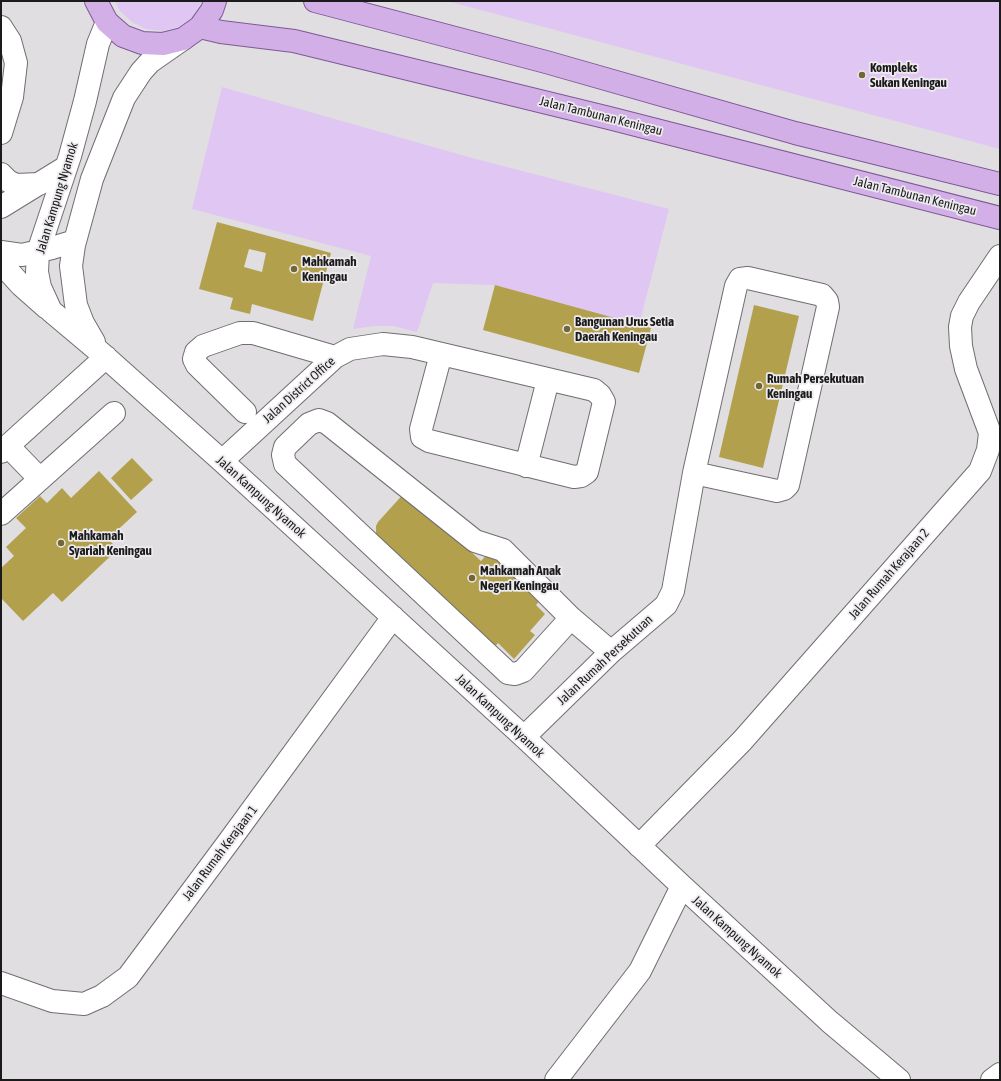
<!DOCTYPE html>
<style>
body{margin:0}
#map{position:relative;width:1001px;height:1081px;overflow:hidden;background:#e0dee1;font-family:"Asap Condensed",sans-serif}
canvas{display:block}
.frame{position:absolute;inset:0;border:2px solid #1c1b1c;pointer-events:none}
</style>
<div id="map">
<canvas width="1001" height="1081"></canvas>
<div class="frame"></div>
</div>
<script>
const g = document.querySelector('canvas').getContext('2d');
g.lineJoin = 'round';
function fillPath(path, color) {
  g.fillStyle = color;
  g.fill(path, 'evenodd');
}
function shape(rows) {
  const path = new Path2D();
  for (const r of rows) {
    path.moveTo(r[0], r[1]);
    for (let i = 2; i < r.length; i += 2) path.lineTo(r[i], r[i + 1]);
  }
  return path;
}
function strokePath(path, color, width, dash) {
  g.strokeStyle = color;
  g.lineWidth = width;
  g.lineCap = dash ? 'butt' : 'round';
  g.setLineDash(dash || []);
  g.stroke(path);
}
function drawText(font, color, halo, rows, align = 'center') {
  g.font = font + ' "Asap Condensed",sans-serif';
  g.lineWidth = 3.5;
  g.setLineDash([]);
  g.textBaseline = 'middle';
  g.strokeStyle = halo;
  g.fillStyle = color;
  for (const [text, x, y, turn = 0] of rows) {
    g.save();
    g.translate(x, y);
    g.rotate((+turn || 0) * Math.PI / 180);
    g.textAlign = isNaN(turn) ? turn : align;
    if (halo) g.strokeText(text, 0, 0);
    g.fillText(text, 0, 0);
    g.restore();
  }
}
const green = shape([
 [115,1,202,1,191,19,178,27,162,31,146,29,132,22,120,11],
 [447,1,1000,1,1000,149],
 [222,87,472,158,669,209,639,325,495,285,433,283,417,332,393,326,374,326,353,329,371,256,192,209]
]);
const building = shape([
 [217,222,331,253,313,321,252,304,250,314,230,309,233,298,199,289],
 [249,249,266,253,262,272,244,267],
 [495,285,651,328,639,373,483,330],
 [754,305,799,316,763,468,719,457],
 [132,458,153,480,131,500,111,478],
 [99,471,137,512,108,539,118,549,62,602,53,593,23,621,1,598,1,568,14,556,6,547,26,528,16,518,40,496,47,503,62,488,71,498],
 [406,491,481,561,492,549,544,596,536,605,545,614,530,631,535,635,514,659,498,643,494,648,376,537,376,526,378,522]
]);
const minor = shape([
 [107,22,98,44,85,101,70,156,38,252,37,272,40,287,51,311,101,353,222,461,524,737,682,886,830,1022,899,1080],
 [1,27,10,41,16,63,12,97,1,133],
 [1,174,8,181,16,185,39,184],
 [1,207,66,167],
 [1,252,22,255,52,248,75,241],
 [1,263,21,285,47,308],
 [94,342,83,323,76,305,71,266,74,245,92,179,124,98,141,72,150,62,183,39],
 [245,412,197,365,194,359,196,352,203,346,240,333,253,333,335,357],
 [8,446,40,479],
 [1,452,106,357],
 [222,461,335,357,350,349,383,344,412,347,594,390,600,395,604,402,587,472,581,476,574,477,429,441,422,437,421,429,441,354],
 [526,466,548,380],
 [1,514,114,413],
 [571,618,523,671,515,674,508,673,285,464,283,455,285,447,309,424,319,420,327,423,475,541,503,550,571,618,611,652],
 [524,737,611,652,666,605,673,591,694,473,736,286,740,279,748,278,822,295,827,301,828,307,788,485,784,489,777,491,694,473],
 [639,846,742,741,980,471,988,450,990,433,966,369,961,346,960,327,962,316,969,302,1000,256],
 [1,983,52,1001,84,1004,102,996,128,977,230,840,393,617],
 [556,1080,640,971,682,886],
 [992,1080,1000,1074]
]);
const major = shape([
 [96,1,107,22,123,36,142,43,163,44,183,39,200,27,212,10,215,1],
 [315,1,546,62,795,133,1000,184],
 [200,27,221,32,294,41,609,118,1000,218]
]);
const markers = [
 [862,75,4,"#726734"],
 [294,269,4,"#726734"],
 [567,329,4,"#726734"],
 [759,386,4,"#726734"],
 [61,543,4,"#726734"],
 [472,578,4,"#726734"]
];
const poiNames = [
 ["Kompleks",870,68],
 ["Sukan Keningau",870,83],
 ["Mahkamah",302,262],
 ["Keningau",302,277],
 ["Bangunan Urus Setia",575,322],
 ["Daerah Keningau",575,337],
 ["Rumah Persekutuan",767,379],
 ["Keningau",767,394],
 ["Mahkamah",69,536],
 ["Syariah Keningau",69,551],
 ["Mahkamah Anak",480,571],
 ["Negeri Keningau",480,586]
];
const streetNames = [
 ["Jalan Tambunan Keningau",601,116,14],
 ["Jalan Tambunan Keningau",915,196,14],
 ["Jalan Kampung Nyamok",57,198,-73],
 ["Jalan District Office",299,390,-42],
 ["Jalan Kampung Nyamok",261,497,42],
 ["Jalan Rumah Kerajaan 2",889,574,-49],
 ["Jalan Rumah Persekutuan",605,660,-43],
 ["Jalan Kampung Nyamok",500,716,43],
 ["Jalan Rumah Kerajaan 1",220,853,-53],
 ["Jalan Kampung Nyamok",737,937,42]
];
fillPath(green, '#e0c6f2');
fillPath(building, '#b2a04d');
strokePath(minor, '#706e71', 24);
strokePath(major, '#7f5996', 24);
strokePath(minor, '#fff', 22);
strokePath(major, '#d2b0e7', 22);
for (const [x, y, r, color] of markers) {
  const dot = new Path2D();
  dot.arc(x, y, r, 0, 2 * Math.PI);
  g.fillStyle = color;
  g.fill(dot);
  strokePath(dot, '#edebee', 1.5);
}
drawText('bold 13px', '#1c1b1c', '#edebee', poiNames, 'left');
drawText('13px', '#1c1b1c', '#edebee', streetNames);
</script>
